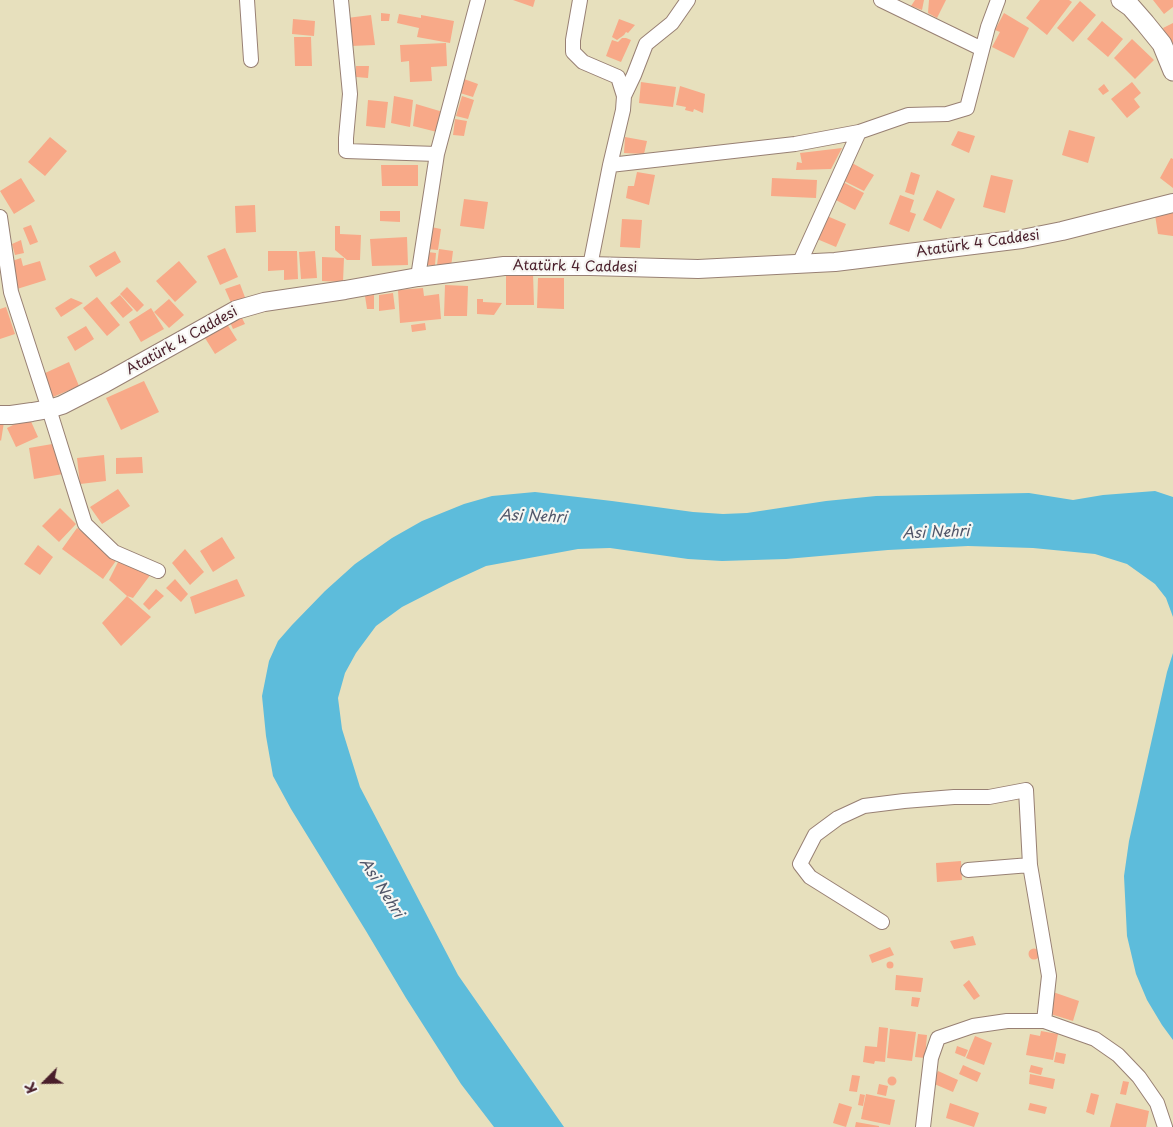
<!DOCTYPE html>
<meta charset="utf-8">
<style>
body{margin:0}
#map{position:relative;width:1173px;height:1127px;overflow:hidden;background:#e7e0bd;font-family:"Playpen Sans",sans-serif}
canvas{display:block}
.north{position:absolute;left:20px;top:1057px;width:50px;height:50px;-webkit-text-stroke:4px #f6f6f2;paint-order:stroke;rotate:247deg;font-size:14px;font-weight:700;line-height:20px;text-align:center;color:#4a1f2b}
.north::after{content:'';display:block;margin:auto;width:18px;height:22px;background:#4a1f2b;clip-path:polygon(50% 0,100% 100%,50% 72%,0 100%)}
</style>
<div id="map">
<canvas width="1173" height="1127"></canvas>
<div class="north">K</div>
</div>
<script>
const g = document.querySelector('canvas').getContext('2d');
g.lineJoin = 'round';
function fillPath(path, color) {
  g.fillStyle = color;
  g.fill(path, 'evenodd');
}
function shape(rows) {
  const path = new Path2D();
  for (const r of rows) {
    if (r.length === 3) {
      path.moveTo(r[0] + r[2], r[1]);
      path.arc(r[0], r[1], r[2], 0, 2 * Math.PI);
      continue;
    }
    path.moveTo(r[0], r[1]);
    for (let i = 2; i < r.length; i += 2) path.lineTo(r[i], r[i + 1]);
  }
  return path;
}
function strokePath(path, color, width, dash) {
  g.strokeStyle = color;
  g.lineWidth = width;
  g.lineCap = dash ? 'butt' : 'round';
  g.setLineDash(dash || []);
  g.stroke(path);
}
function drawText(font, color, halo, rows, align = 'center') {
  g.font = font + ' "Playpen Sans",sans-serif';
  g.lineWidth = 4.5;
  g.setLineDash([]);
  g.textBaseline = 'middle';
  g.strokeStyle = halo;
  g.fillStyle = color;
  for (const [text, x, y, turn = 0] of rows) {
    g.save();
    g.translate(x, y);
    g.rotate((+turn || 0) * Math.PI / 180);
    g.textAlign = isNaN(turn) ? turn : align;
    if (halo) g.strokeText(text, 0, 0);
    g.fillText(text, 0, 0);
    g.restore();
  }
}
const water = shape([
 [1155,491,1173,497,1173,617,1166,598,1155,584,1127,564,1095,554,1033,548,968,546,888,550,786,559,722,561,688,559,610,548,578,549,486,566,449,583,402,607,376,626,356,653,345,673,338,698,342,729,360,787,458,975,564,1127,494,1127,461,1084,406,998,366,931,291,809,273,776,266,736,262,696,269,661,278,641,292,625,325,591,355,564,392,538,422,521,464,504,492,496,535,492,612,501,693,512,723,514,747,513,826,501,876,496,1029,493,1073,500,1103,495],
 [1173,653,1173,1040,1162,1025,1147,1000,1136,974,1127,936,1124,876,1129,841,1167,672]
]);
const building = shape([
 [513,0,535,0,533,7],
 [915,0,924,0,922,10,911,6],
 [929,0,946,0,937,18,928,13],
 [1040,0,1069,0,1072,2,1047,35,1026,18],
 [1153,0,1173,0,1173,7,1164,14],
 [1080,1,1096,15,1073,42,1057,28],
 [381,13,390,14,389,21,381,21],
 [1004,13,1029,28,1014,58,992,47,1000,32,995,30],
 [399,14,421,18,421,15,454,21,450,43,417,37,419,28,397,23],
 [371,15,375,45,351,46,347,18],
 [293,19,315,21,314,36,292,34],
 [619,19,635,25,628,33,626,32,624,35,617,40,612,37],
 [1102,21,1123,39,1108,57,1087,39],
 [1173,23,1173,50,1163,28],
 [294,37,311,37,312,66,295,66],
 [622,38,626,38,631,40,621,62,606,56,612,40,618,42],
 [1132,39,1154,60,1135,79,1114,58],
 [446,43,447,66,431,67,432,81,410,82,409,61,401,62,400,45],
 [356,66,369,66,368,78,356,77],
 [464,79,478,84,473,97,460,93],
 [641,82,676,87,673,107,639,103],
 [1132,82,1141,93,1134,99,1140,107,1127,118,1111,99],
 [1104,84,1109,91,1103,95,1098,89],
 [680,86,705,94,703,113,694,109,693,112,685,110,686,107,676,105],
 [394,96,413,100,410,127,391,123],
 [462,96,474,100,468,119,456,116],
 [368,100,388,102,385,128,366,126],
 [416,104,443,112,437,132,413,126],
 [455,119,467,121,464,136,453,135],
 [1069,130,1095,137,1088,163,1062,155],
 [958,131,975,136,969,153,951,145],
 [50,137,67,151,45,176,28,162],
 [625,137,647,141,644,154,624,153],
 [842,148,831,169,796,170,797,162,802,163,800,153],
 [1171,158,1173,159,1173,188,1160,178],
 [852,163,874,175,864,191,842,180],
 [381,165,418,165,418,186,382,186],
 [637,172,655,175,649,205,626,198,628,186,634,186],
 [911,172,920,175,914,195,905,192],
 [991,175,1013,180,1005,213,983,207],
 [21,178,35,201,14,214,0,191],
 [772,178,817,180,816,198,771,196],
 [843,182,864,193,855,210,834,199],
 [937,190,955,199,941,229,923,220],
 [900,195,914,200,910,212,916,214,909,232,889,224],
 [464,199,488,202,484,229,460,226],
 [255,205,256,232,236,233,235,206],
 [1173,210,1173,236,1158,234,1155,215],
 [380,211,400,211,400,222,380,221],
 [827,216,846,224,836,247,817,239],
 [622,219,642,220,640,248,620,247],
 [31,225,38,242,30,245,23,228],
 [335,226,340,226,340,234,361,235,360,260,347,260,335,250],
 [431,227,441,229,438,250,427,249],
 [407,237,408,265,372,266,370,239],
 [21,240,24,253,15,255,12,244],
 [225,248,238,277,220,285,207,256],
 [439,249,453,251,451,267,437,265],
 [115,251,121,262,96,277,89,266],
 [268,251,297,251,298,279,284,280,284,270,268,271],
 [315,251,317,278,301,279,299,252],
 [428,252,436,253,435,265,427,265],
 [322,257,344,258,343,282,322,281],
 [21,258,23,266,40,261,46,280,17,289,9,262],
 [179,261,197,282,175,302,156,281],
 [533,273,534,305,506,305,506,274],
 [538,278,564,278,564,309,537,308],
 [240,284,246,300,232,305,225,289],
 [445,285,468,286,467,316,444,316],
 [127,287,144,305,137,312,120,294],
 [423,288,424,296,439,294,441,319,400,323,398,290],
 [393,293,395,309,379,311,379,295],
 [120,295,133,310,123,318,110,303],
 [374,295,374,309,367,309,365,296],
 [97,297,120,325,107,336,83,308],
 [71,298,83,303,61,317,55,308],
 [169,299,184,315,169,328,154,312],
 [477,299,483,299,483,302,502,303,494,315,477,314],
 [6,307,15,334,0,339,0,309],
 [151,308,164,329,141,342,129,322],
 [240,314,245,324,233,329,229,320],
 [425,323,426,330,412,332,411,325],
 [227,324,237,340,215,354,205,338],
 [86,326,94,339,75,351,67,337],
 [69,362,79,386,53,397,43,374],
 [144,381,159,412,121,430,106,398],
 [29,417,38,437,16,447,7,428],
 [0,422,4,422,1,441,0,440],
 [58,443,63,474,34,479,29,448],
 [104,455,106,481,80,484,77,458],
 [142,457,143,473,116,474,116,458],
 [118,489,130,506,102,524,90,507],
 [60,508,76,524,59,542,42,526],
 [77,528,118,558,103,579,62,549],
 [222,537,235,558,213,572,200,551],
 [38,545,53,557,40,575,24,564],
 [185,549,204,572,190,585,172,563],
 [119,560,151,574,133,598,127,596,109,580],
 [175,579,188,594,181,602,166,588],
 [237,579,245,596,195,614,190,597],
 [156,589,164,596,149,610,143,604],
 [127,596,151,617,121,646,102,623],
 [961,861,962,880,937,882,936,863],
 [973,936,976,945,954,949,950,941],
 [890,947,894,955,872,963,869,955],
 [1034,954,5.5],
 [890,965,3.5],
 [896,975,923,978,921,992,895,990],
 [969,980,980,996,974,1000,963,985],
 [1053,992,1079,1001,1073,1021,1047,1013],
 [912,997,920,998,918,1007,911,1006],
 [879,1027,888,1028,885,1062,875,1061,874,1064,863,1062,865,1046,877,1047],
 [890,1029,916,1032,912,1061,887,1058],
 [1041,1031,1058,1034,1053,1060,1026,1055,1030,1034,1040,1036],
 [918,1034,927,1035,925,1058,915,1057],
 [975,1036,992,1043,984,1065,966,1058],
 [957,1046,968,1050,965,1057,955,1053],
 [1056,1052,1066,1054,1064,1064,1054,1062],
 [963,1065,981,1073,977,1082,959,1074],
 [1031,1065,1043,1068,1041,1075,1029,1072],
 [938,1071,958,1080,953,1092,932,1083],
 [1030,1074,1055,1079,1053,1089,1029,1084],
 [852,1075,860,1076,857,1092,849,1091],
 [892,1081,4.5],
 [1123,1081,1129,1082,1126,1095,1120,1094],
 [879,1084,888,1086,886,1096,877,1094],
 [1091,1093,1099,1095,1094,1115,1086,1112],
 [860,1094,865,1095,863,1106,858,1105],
 [866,1094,895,1100,890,1125,861,1119],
 [839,1103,852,1107,846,1127,833,1123],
 [950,1103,979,1113,974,1127,946,1118],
 [1030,1103,1047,1107,1045,1114,1028,1110],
 [1116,1103,1149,1111,1146,1127,1110,1127],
 [856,1122,879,1126,879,1127,855,1127]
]);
const minor = shape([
 [247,0,251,60],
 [341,0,350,94,346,138,346,151,437,154],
 [580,0,573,40,573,52,583,62,618,77,624,96,623,110,610,165,590,266],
 [881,0,982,49],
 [624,96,634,75,646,44,672,23,688,0],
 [610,165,795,144,859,132],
 [0,217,11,292,49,409,85,524,114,552,158,571],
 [799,264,859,132,908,115,947,114,967,108,988,27,998,0],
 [418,277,437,154,478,0],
 [968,870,1030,865],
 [882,922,810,877,800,864,815,835,838,818,864,806,904,801,954,797,989,797,1026,790,1030,865,1049,976,1044,1021],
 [923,1127,931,1058,938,1038,973,1026,1007,1021,1044,1021,1095,1039,1118,1055,1139,1077,1157,1103,1165,1127]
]);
const tertiary = shape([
 [0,415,11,415,32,412,49,409,62,405,105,383,236,310,264,302,345,290,418,277,504,266,590,266,698,269,835,262,1022,239,1062,231,1173,203]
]);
const secondary = shape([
 [1121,0,1131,7,1145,23,1162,44,1173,71]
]);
const streetNames = [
 ["Atatürk 4 Caddesi",978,244,-8],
 ["Atatürk 4 Caddesi",575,267,1],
 ["Atatürk 4 Caddesi",182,341,-29]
];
const waterNames = [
 ["Asi Nehri",533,517,2],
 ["Asi Nehri",936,533,-2],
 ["Asi Nehri",381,888,57]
];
fillPath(water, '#5dbcdb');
fillPath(building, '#f8a988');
strokePath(minor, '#988074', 16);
strokePath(tertiary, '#988074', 20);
strokePath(secondary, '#988074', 21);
strokePath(minor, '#fff', 14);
strokePath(tertiary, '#fff', 18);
strokePath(secondary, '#fff', 19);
drawText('14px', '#4a1f2b', '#f6f6f2', streetNames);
drawText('italic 15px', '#515669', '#f6f6f2', waterNames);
</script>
